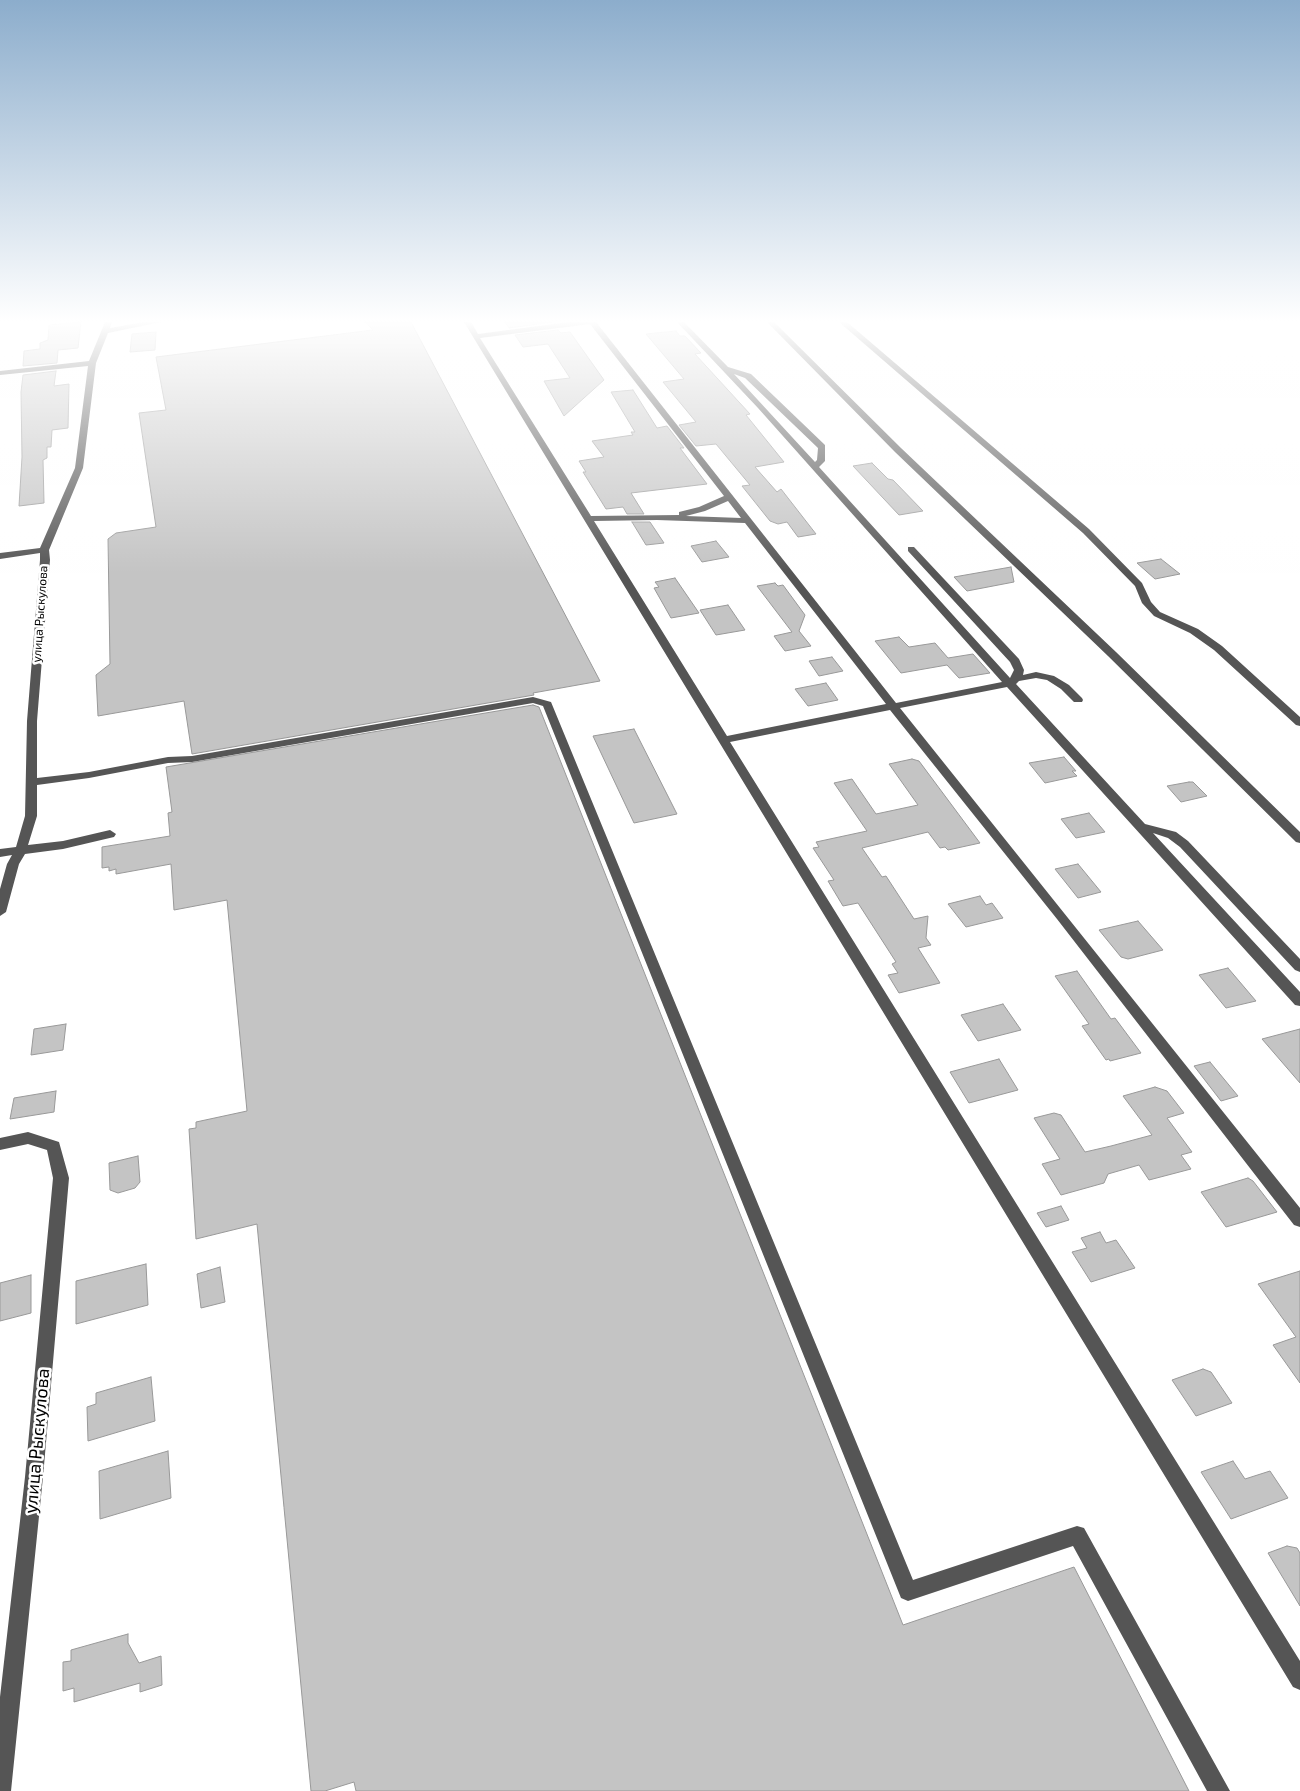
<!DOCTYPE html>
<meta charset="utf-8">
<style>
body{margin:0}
canvas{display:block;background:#fff}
</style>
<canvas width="1300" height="1791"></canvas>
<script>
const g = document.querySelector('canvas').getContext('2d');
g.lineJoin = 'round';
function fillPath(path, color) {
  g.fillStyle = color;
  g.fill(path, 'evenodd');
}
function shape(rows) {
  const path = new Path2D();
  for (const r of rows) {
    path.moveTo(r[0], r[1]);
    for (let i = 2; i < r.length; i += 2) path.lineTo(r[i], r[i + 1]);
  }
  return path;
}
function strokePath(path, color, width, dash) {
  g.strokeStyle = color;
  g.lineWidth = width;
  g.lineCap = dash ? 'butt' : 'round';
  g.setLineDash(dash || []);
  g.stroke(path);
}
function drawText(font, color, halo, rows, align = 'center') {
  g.font = font + ' "Exo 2",sans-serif';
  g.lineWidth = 5;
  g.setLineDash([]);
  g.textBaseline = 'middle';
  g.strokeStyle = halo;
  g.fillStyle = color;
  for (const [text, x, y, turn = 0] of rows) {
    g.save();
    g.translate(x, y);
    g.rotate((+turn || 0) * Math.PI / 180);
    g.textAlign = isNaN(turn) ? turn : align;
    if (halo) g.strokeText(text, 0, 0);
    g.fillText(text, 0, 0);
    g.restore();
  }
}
const building = shape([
 [81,322,78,348,58,350,57,363,23,366,24,351,40,349,40,343,48,340,49,325,81,322],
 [365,322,411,322,600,681,533,693,534,695,192,754,184,701,98,716,96,675,110,664,108,539,116,533,156,527,139,413,166,410,156,357,373,330,365,322],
 [505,322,552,322,509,328,505,322],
 [558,330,561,333,570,332,604,380,564,416,544,381,570,378,548,344,523,347,515,335,558,330],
 [676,331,680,336,685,336,701,353,695,354,750,414,746,415,784,462,755,467,777,492,781,489,816,534,798,537,787,522,778,524,770,521,742,486,750,485,716,444,696,446,679,425,696,422,663,382,684,379,646,334,676,331],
 [156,332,155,350,130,352,132,334,156,332],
 [56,371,54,386,69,384,68,428,52,430,51,447,47,447,47,458,43,460,44,503,19,506,22,457,21,392,23,375,56,371],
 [633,390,657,428,667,426,684,448,680,448,707,484,631,493,644,514,627,514,623,507,606,509,583,472,586,472,579,461,604,457,592,441,633,435,631,432,635,432,611,392,633,390],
 [872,463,888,479,893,480,923,511,899,515,853,466,872,463],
 [632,522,650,522,664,543,646,545,632,522],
 [716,541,729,557,702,562,691,546,716,541],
 [1161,559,1180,574,1155,579,1137,563,1161,559],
 [1011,567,1014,582,967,591,954,577,1011,567],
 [675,578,699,613,671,618,654,588,659,587,655,582,675,578],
 [775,583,778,586,783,585,805,615,799,631,811,646,785,651,774,636,792,632,757,586,775,583],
 [728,605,745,630,716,635,700,610,728,605],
 [899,637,909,647,935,643,948,658,973,654,990,673,959,678,947,665,901,673,875,641,899,637],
 [832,657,843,671,819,676,809,661,832,657],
 [826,683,838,700,808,706,795,689,826,683],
 [533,705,539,707,903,1625,1074,1567,1189,1791,356,1791,354,1782,325,1791,311,1791,257,1224,196,1239,189,1129,196,1128,196,1122,247,1111,227,900,174,910,171,864,116,874,116,869,109,871,109,867,102,868,102,847,170,836,168,813,172,812,166,767,533,705],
 [634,729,677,814,634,823,593,736,634,729],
 [1064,757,1076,771,1072,771,1077,776,1045,783,1029,763,1064,757],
 [912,759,919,761,980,843,948,850,945,847,940,848,928,832,862,848,882,877,886,876,914,919,928,916,926,938,931,945,918,948,940,983,899,993,888,975,898,973,892,964,896,962,858,903,843,906,828,881,834,880,813,848,819,847,816,842,867,831,834,783,852,779,876,814,918,805,889,764,912,759],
 [1189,782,1193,782,1207,796,1181,802,1167,786,1189,782],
 [1089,813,1105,832,1076,838,1061,819,1089,813],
 [1078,864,1101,892,1078,898,1055,869,1078,864],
 [980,896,986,905,992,903,1003,918,966,927,948,904,980,896],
 [1138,921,1163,950,1128,959,1121,957,1099,930,1138,921],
 [1228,968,1256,1001,1226,1008,1199,975,1228,968],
 [1077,971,1111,1019,1115,1018,1141,1053,1110,1061,1109,1059,1106,1060,1082,1026,1089,1024,1055,976,1077,971],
 [1003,1004,1021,1030,978,1041,961,1015,1003,1004],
 [66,1024,63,1050,31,1055,34,1029,66,1024],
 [1300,1029,1300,1083,1262,1039,1300,1029],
 [999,1059,1018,1090,969,1103,950,1072,999,1059],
 [1210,1062,1238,1096,1221,1101,1194,1066,1210,1062],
 [1155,1087,1167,1091,1184,1113,1167,1118,1192,1152,1181,1155,1191,1169,1149,1180,1139,1165,1108,1174,1104,1183,1061,1195,1042,1164,1060,1159,1034,1118,1054,1113,1061,1115,1085,1152,1111,1146,1152,1135,1123,1096,1155,1087],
 [56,1091,54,1112,10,1119,14,1098,56,1091],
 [138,1156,140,1182,135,1188,118,1193,110,1190,109,1163,138,1156],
 [1248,1178,1253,1181,1277,1212,1226,1227,1201,1192,1248,1178],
 [1061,1206,1069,1220,1046,1227,1037,1213,1061,1206],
 [1100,1232,1106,1243,1116,1240,1135,1268,1091,1282,1072,1252,1087,1248,1081,1238,1100,1232],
 [146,1264,148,1305,76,1324,76,1281,146,1264],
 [220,1267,225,1302,201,1308,197,1274,220,1267],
 [1300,1271,1300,1383,1273,1345,1296,1337,1258,1284,1300,1271],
 [31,1275,31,1313,0,1321,0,1283,31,1275],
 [1203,1369,1211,1372,1232,1403,1196,1416,1172,1380,1203,1369],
 [151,1377,155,1421,88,1441,87,1407,96,1404,96,1393,151,1377],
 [168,1451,171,1498,100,1519,99,1471,168,1451],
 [1233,1461,1245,1479,1270,1471,1288,1498,1231,1519,1201,1472,1233,1461],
 [1287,1546,1297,1548,1300,1553,1300,1606,1268,1553,1287,1546],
 [128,1634,128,1643,139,1663,161,1656,162,1685,140,1692,140,1683,74,1702,74,1688,63,1691,63,1662,71,1661,71,1650,128,1634]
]);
const minor = shape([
 [105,322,112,322,110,328,144,322,161,322,108,333,96,363,83,468,49,550,50,560,37,721,37,778,89,772,168,757,192,756,533,697,551,702,913,1580,1077,1526,1084,1528,1230,1791,1207,1791,1073,1546,908,1601,901,1598,543,706,533,703,192,762,168,763,89,778,37,785,37,816,28,845,63,841,110,830,116,834,114,837,63,849,25,854,19,864,6,912,0,916,0,889,7,864,12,855,0,857,0,849,16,847,25,816,27,721,40,560,40,553,0,559,0,553,40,548,75,468,88,366,0,375,0,371,89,361,105,322],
 [464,322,471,322,478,334,569,322,596,322,896,703,1002,682,758,408,677,322,684,322,728,367,751,374,825,445,825,461,819,467,1010,678,1014,670,1010,662,908,551,908,547,914,547,1019,659,1024,670,1023,675,1036,672,1054,676,1069,685,1082,698,1083,700,1082,702,1074,702,1061,689,1047,680,1036,678,1019,681,1016,684,1145,824,1176,832,1188,841,1300,959,1300,972,1295,970,1180,847,1168,838,1153,833,1300,992,1300,1006,1295,1005,1007,687,900,708,1300,1208,1300,1227,1294,1225,1057,919,890,710,730,742,1300,1661,1300,1690,1293,1687,464,322],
 [590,324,724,496,699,507,679,512,679,515,591,516,480,338,590,324],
 [734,374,745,378,818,448,817,460,815,462,734,374],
 [728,501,741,518,686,516,705,511,728,501],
 [657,520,745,523,886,704,727,736,594,521,657,520],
 [767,322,774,322,901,448,1116,652,1300,832,1300,843,1296,842,1108,656,895,452,767,322],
 [839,322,847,322,1089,529,1142,583,1151,602,1160,612,1198,629,1222,646,1300,717,1300,726,1296,725,1214,650,1190,633,1154,616,1142,603,1135,586,1083,533,839,322],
 [28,1132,59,1142,69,1178,43,1477,11,1791,0,1791,0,1697,25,1477,53,1178,47,1150,28,1144,0,1150,0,1138,28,1132]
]);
const farStreetnames = [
 ["улица Рыскулова",40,614,-86]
];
const nearStreetnames = [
 ["улица Рыскулова",37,1441,-85]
];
fillPath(building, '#c4c4c4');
strokePath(building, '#999', 1);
fillPath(minor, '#555');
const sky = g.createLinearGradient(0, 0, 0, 573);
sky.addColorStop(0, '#8cadcc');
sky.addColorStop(0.56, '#fff');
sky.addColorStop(1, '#ffffff00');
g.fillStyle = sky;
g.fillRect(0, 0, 1300, 573);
drawText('12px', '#000', '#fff', farStreetnames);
drawText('18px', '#000', '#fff', nearStreetnames);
</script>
